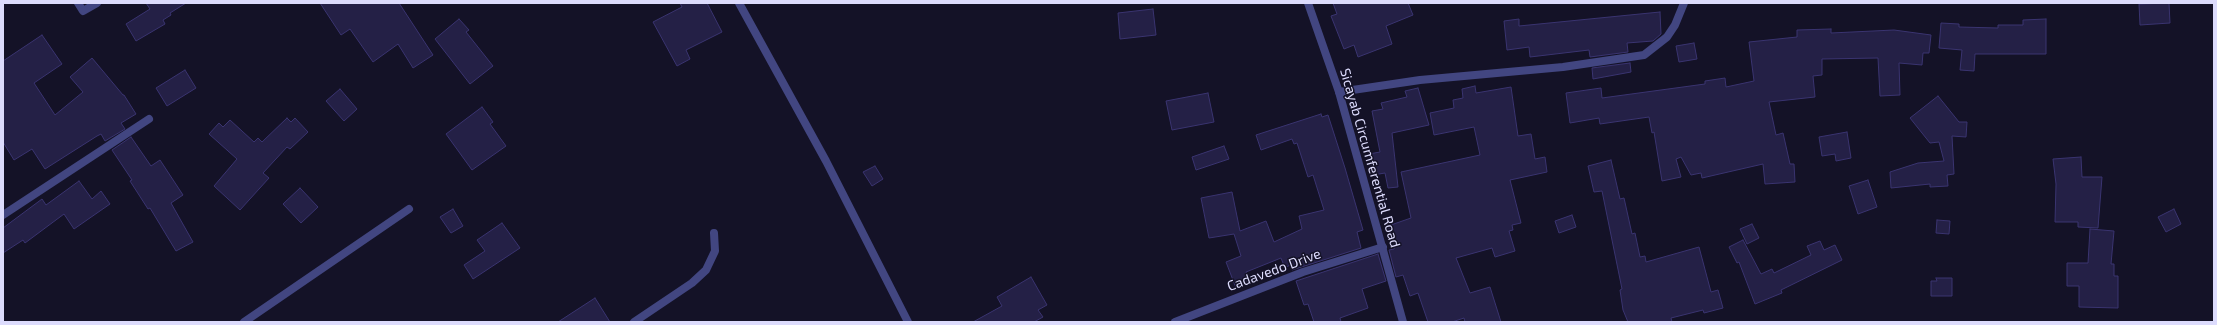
<!DOCTYPE html>
<style>
body{margin:0}
#map{position:relative;width:2217px;height:325px;overflow:hidden;background:#141227;font-family:"Exo 2",sans-serif}
canvas{display:block}
.frame{position:absolute;inset:0;border:4px solid #dcdbfc;pointer-events:none}
</style>
<div id="map">
<canvas width="2217" height="325"></canvas>
<div class="frame"></div>
</div>
<script>
const g = document.querySelector('canvas').getContext('2d');
g.lineJoin = 'round';
function fillPath(path, color) {
  g.fillStyle = color;
  g.fill(path, 'evenodd');
}
function shape(rows) {
  const path = new Path2D();
  for (const r of rows) {
    path.moveTo(r[0], r[1]);
    for (let i = 2; i < r.length; i += 2) path.lineTo(r[i], r[i + 1]);
  }
  return path;
}
function strokePath(path, color, width, dash) {
  g.strokeStyle = color;
  g.lineWidth = width;
  g.lineCap = dash ? 'butt' : 'round';
  g.setLineDash(dash || []);
  g.stroke(path);
}
function drawText(font, color, halo, rows, align = 'center') {
  g.font = font + ' "Exo 2",sans-serif';
  g.lineWidth = 3;
  g.setLineDash([]);
  g.textBaseline = 'middle';
  g.strokeStyle = halo;
  g.fillStyle = color;
  for (const [text, x, y, turn = 0] of rows) {
    g.save();
    g.translate(x, y);
    g.rotate((+turn || 0) * Math.PI / 180);
    g.textAlign = isNaN(turn) ? turn : align;
    if (halo) g.strokeText(text, 0, 0);
    g.fillText(text, 0, 0);
    g.restore();
  }
}
const building = shape([
 [146,3,186,3,170,13,171,15,163,20,165,24,136,41,126,24,150,9,146,3],
 [320,3,399,3,433,55,413,68,398,44,373,62,350,29,341,35,320,3],
 [680,3,707,3,722,32,686,50,690,59,677,66,653,22,682,7,680,3],
 [1333,3,1408,3,1413,15,1386,26,1392,44,1358,57,1354,45,1344,49,1331,16,1337,14,1333,3],
 [2169,3,2170,23,2140,25,2139,4,2169,3],
 [1153,9,1156,35,1120,39,1118,13,1153,9],
 [1660,12,1661,34,1653,41,1627,43,1628,52,1590,57,1589,50,1530,57,1529,47,1507,50,1504,21,1519,19,1519,26,1660,12],
 [459,19,469,30,466,32,493,66,470,84,435,39,459,19],
 [2046,19,2046,54,1975,54,1974,71,1960,70,1962,50,1939,48,1941,23,1959,24,1959,27,1998,28,1998,25,2023,25,2023,20,2046,19],
 [1831,29,1831,33,1894,30,1931,35,1929,53,1923,53,1922,65,1899,63,1900,95,1880,96,1878,58,1822,59,1822,75,1813,76,1815,97,1769,102,1776,135,1783,133,1790,164,1794,164,1795,182,1765,184,1763,164,1702,178,1701,173,1691,175,1681,157,1676,159,1681,177,1662,181,1654,132,1652,133,1649,117,1600,124,1599,118,1570,123,1566,93,1601,88,1602,98,1705,84,1705,81,1725,78,1726,87,1754,81,1749,42,1797,37,1797,30,1831,29],
 [42,35,62,64,34,83,55,115,83,92,70,77,92,58,123,95,124,95,136,114,121,123,125,129,105,141,101,134,97,136,45,169,32,149,14,160,3,142,3,61,42,35],
 [1694,43,1697,59,1679,62,1676,46,1694,43],
 [1630,63,1631,72,1593,79,1592,68,1630,63],
 [185,70,196,88,167,106,156,88,185,70],
 [1475,86,1476,93,1511,87,1518,136,1531,134,1535,159,1545,157,1547,172,1510,180,1521,223,1512,225,1513,230,1509,231,1515,251,1495,257,1492,248,1456,258,1470,293,1490,287,1501,322,1465,322,1464,318,1452,322,1428,322,1418,293,1410,296,1403,275,1396,277,1389,250,1394,249,1395,246,1388,226,1411,218,1401,172,1480,155,1474,127,1434,135,1430,113,1454,108,1453,100,1463,98,1462,89,1475,86],
 [1418,88,1429,125,1392,133,1398,187,1388,188,1385,173,1373,175,1369,154,1380,152,1372,111,1383,109,1381,103,1407,97,1405,91,1418,88],
 [340,89,357,109,344,121,326,101,340,89],
 [1208,93,1214,122,1172,130,1166,101,1208,93],
 [1938,96,1959,122,1967,122,1966,137,1952,136,1954,174,1947,175,1948,186,1930,187,1930,184,1891,188,1890,172,1918,163,1944,161,1939,142,1930,143,1910,118,1938,96],
 [482,107,493,122,490,124,506,146,472,170,446,134,482,107],
 [1321,114,1322,117,1328,115,1345,168,1363,230,1357,232,1361,248,1292,270,1290,265,1285,268,1281,258,1246,272,1250,282,1236,288,1226,262,1241,256,1234,234,1209,238,1201,198,1232,192,1240,231,1266,221,1274,242,1302,229,1299,216,1324,210,1313,175,1308,177,1297,143,1294,144,1292,139,1261,150,1256,135,1321,114],
 [287,118,291,122,295,118,308,132,290,149,287,147,263,173,269,178,240,210,214,186,237,159,209,134,219,123,223,127,230,120,254,142,258,138,262,142,287,118],
 [1847,132,1851,158,1836,161,1835,154,1822,156,1819,137,1847,132],
 [131,137,151,166,160,160,183,195,171,203,193,242,176,251,150,208,148,209,130,181,132,180,112,150,131,137],
 [1224,146,1229,159,1196,170,1192,157,1224,146],
 [2081,157,2082,177,2102,177,2098,228,2078,227,2078,222,2055,222,2056,184,2053,159,2081,157],
 [1611,160,1620,199,1624,198,1632,234,1635,233,1640,257,1645,256,1646,262,1699,247,1711,292,1718,290,1723,308,1704,313,1703,310,1671,318,1672,322,1628,322,1623,310,1620,290,1622,289,1602,191,1594,192,1588,166,1611,160],
 [875,166,883,179,872,186,863,172,875,166],
 [1868,180,1877,207,1858,214,1849,186,1868,180],
 [79,181,92,199,101,191,110,204,74,229,64,214,25,243,23,240,3,253,3,228,42,199,46,205,79,181],
 [300,188,318,207,301,223,283,204,300,188],
 [453,209,463,226,451,233,440,217,453,209],
 [2174,209,2181,224,2166,232,2158,217,2174,209],
 [1572,215,1576,227,1559,233,1555,221,1572,215],
 [1937,220,1950,221,1949,234,1936,233,1937,220],
 [502,223,520,248,473,279,464,265,485,251,477,240,502,223],
 [1752,224,1759,238,1747,244,1740,229,1752,224],
 [2090,229,2114,231,2111,264,2114,264,2114,276,2118,276,2118,308,2079,307,2079,286,2067,286,2067,263,2088,263,2090,229],
 [1743,240,1761,274,1772,269,1774,273,1811,255,1807,246,1820,241,1824,250,1835,245,1842,260,1781,290,1782,293,1755,304,1739,262,1737,263,1729,247,1743,240],
 [1378,254,1386,281,1362,289,1368,308,1340,318,1341,322,1314,322,1308,304,1304,305,1296,281,1378,254],
 [1031,277,1047,305,1038,310,1043,317,1034,322,973,322,1002,306,997,297,1031,277],
 [1936,278,1952,278,1952,296,1931,296,1931,281,1937,281,1936,278],
 [595,298,610,322,558,322,595,298]
]);
const minor = shape([
 [78,3,83,11,97,3],
 [739,3,826,161,908,322],
 [1339,92,1420,80,1563,67,1644,55,1667,37,1675,25,1684,3],
 [3,215,149,119],
 [244,322,409,209],
 [634,322,692,283,706,270,715,251,714,233],
 [1175,322,1303,272,1383,247]
]);
const tertiary = shape([
 [1308,3,1339,92,1403,322]
]);
const streetNames = [
 ["Sicayab Circumferential Road",1370,158,74],
 ["Cadavedo Drive",1274,270,-20]
];
fillPath(building, '#242046');
strokePath(building, '#3a3470', 1);
strokePath(minor, '#424681', 8);
strokePath(tertiary, '#424681', 8);
drawText('14px', '#dcdbfc', '#141227', streetNames);
</script>
